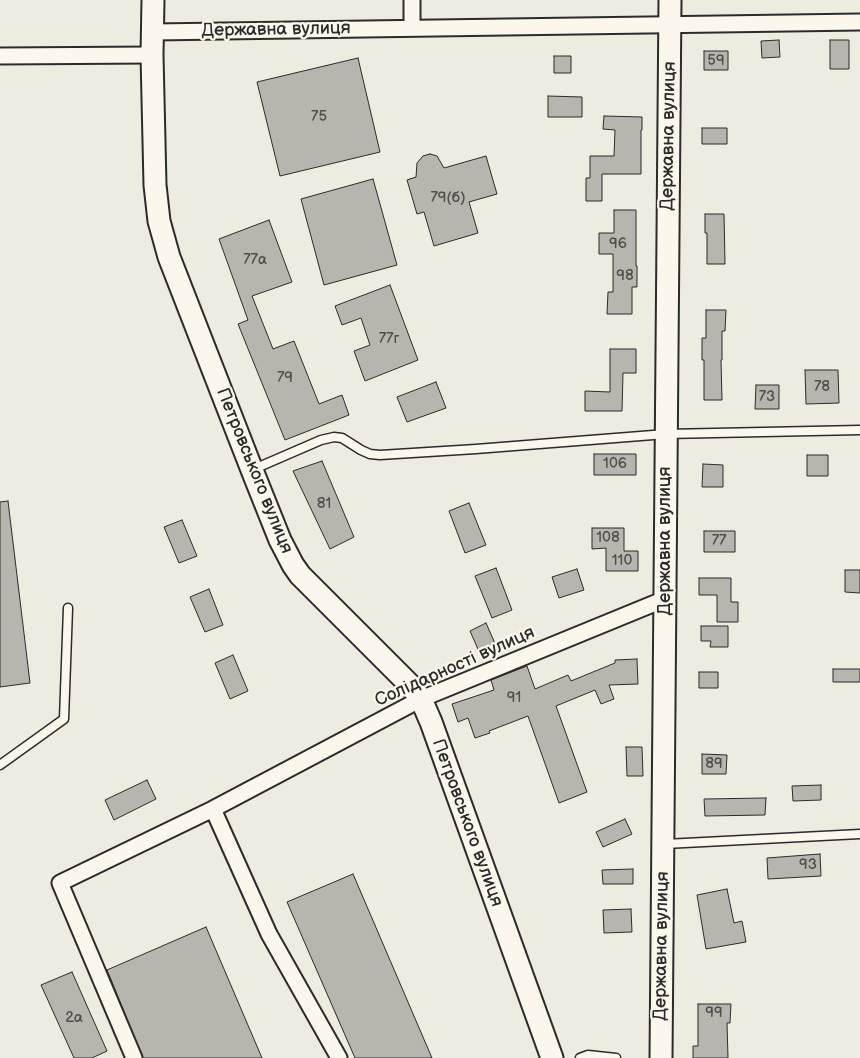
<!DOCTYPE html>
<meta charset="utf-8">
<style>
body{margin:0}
canvas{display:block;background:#eeebe0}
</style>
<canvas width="860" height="1058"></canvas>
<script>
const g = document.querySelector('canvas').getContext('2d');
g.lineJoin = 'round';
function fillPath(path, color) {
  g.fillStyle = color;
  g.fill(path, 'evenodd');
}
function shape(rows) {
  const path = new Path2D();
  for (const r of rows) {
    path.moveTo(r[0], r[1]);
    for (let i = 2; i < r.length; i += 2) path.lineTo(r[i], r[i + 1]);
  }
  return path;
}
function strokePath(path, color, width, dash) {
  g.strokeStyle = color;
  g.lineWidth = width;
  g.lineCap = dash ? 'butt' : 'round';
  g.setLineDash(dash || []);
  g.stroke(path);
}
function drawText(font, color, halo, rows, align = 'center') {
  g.font = font + ' "Balsamiq Sans",sans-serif';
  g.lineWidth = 4.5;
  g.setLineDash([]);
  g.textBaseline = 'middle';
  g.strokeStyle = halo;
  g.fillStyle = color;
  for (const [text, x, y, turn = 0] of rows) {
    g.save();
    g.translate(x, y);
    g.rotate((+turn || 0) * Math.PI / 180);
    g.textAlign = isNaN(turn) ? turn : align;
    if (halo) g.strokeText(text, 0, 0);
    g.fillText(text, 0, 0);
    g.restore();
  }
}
const building = shape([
 [779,40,780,57,762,58,761,41,779,40],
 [830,40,849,40,849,69,830,69,830,40],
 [704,51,728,51,728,70,704,70,704,51],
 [554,56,571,56,571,73,554,73,554,56],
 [358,58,380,152,280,176,257,82,358,58],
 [548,96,582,97,582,117,548,117,548,96],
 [604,116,642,117,642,130,641,130,641,174,602,174,602,201,586,201,586,178,590,178,590,156,614,156,615,130,603,129,604,116],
 [702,128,727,128,727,144,702,144,702,128],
 [430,154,437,156,444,168,486,156,497,194,469,202,478,233,434,246,424,212,417,214,407,180,416,177,417,163,423,156,430,154],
 [373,179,397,265,324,285,301,199,373,179],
 [614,210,636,210,636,266,637,266,637,287,632,287,632,314,607,314,608,292,613,292,613,254,599,254,599,233,614,233,614,210],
 [705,214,724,214,725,264,707,264,707,233,705,233,705,214],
 [269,220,292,282,252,296,273,349,294,341,319,404,342,395,349,415,285,440,238,324,248,320,219,239,269,220],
 [390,285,418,360,365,381,354,351,370,345,361,318,342,325,335,306,390,285],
 [706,310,726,310,725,331,722,331,722,360,721,360,722,400,704,400,704,360,702,360,702,338,706,338,706,310],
 [610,349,636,349,636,373,623,373,622,411,585,411,585,391,610,392,610,349],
 [805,370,838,370,839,403,806,404,805,370],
 [436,382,446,408,407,422,397,397,436,382],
 [756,385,779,385,779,409,755,409,756,385],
 [594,454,636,454,636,475,594,475,594,454],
 [807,455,828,455,828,476,807,476,807,455],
 [322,461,354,537,330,549,293,471,322,461],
 [703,464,723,465,723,487,702,487,703,464],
 [8,501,30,683,0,687,0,502,8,501],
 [469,503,486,545,465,553,449,511,469,503],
 [182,520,197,556,179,563,164,527,182,520],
 [592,528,624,528,624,551,638,551,638,571,606,571,606,548,592,549,592,528],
 [704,531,735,531,735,552,704,552,704,531],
 [496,568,512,610,492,618,475,576,496,568],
 [577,569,584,590,559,598,552,577,577,569],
 [845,570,860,570,860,593,845,592,845,570],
 [699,578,731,578,731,602,738,602,738,622,717,622,717,595,699,595,699,578],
 [209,589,223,625,205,632,190,597,209,589],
 [486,623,497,648,481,656,470,631,486,623],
 [701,626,728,626,728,647,710,647,711,641,701,641,701,626],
 [233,655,248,691,230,699,215,663,233,655],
 [637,659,638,684,609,685,614,699,601,704,595,690,556,706,587,792,559,803,528,716,489,731,490,733,475,738,468,718,458,722,452,704,494,690,491,680,527,666,535,689,568,675,571,681,615,663,615,660,637,659],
 [833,669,860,669,860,682,833,682,833,669],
 [699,672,718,672,718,688,699,688,699,672],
 [626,747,642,747,643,776,627,776,626,747],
 [702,754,727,755,726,774,702,774,702,754],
 [147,780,156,799,114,820,105,800,147,780],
 [821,785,821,800,793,801,792,786,821,785],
 [766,798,765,815,705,816,704,799,766,798],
 [625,819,632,834,603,847,596,832,625,819],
 [820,854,821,876,768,879,767,858,820,854],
 [633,869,633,884,603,884,602,870,633,869],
 [353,874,432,1058,355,1058,287,902,353,874],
 [727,889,734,923,742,921,746,942,706,949,697,895,727,889],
 [631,909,632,932,604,933,603,910,631,909],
 [206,927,262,1058,143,1058,107,970,206,927],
 [72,972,107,1051,92,1058,74,1058,41,985,72,972],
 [698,1004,731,1004,730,1023,727,1023,728,1058,693,1058,693,1046,698,1046,698,1004]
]);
const service = shape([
 [254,469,321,440,334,437,342,438,361,450,370,454,380,455,476,449,666,434,860,430],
 [0,765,64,719,68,608],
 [665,844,860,834],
 [580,1058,588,1055,616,1058]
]);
const minor = shape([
 [412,0,412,28],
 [153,32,860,22],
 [0,56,152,55],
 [213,809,269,934,339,1058],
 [134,1058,60,883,213,809,421,699,665,599]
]);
const secondary = shape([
 [153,0,152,55,155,185,159,221,169,257,252,470,280,540,293,565,300,575,410,685,421,699,431,722,552,1058],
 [661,1058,670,0]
]);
const numberNames = [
 ["59",716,61],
 ["75",319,117],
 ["79(б)",448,198],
 ["96",618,244],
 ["77а",255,260],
 ["98",625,276],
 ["77г",389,339],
 ["79",285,378],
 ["78",822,387],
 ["73",767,397],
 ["106",615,464],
 ["81",324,504],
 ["108",608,538],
 ["77",719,541],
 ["110",622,561],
 ["91",514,698],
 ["89",714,764],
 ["93",808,865],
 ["99",714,1013],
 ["2а",74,1018]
];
const streetNames = [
 ["Державна вулиця",276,30,-1],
 ["Державна вулиця",669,136,-89],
 ["Петровського вулиця",254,471,68],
 ["Державна вулиця",665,541,-90],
 ["Солідарності вулиця",455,667,-24],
 ["Петровського вулиця",467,823,70],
 ["Державна вулиця",662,946,-89]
];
fillPath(building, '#b8b5ae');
strokePath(building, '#2b2b2b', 1);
strokePath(service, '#2b2b2b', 11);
strokePath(minor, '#2b2b2b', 19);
strokePath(secondary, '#2b2b2b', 25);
strokePath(service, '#fbf7ec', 8);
strokePath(minor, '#fbf7ec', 15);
strokePath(secondary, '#fbf7ec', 21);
drawText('15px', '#4e4e4c', null, numberNames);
drawText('18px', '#2b2b2b', '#fbf7ec', streetNames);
</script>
